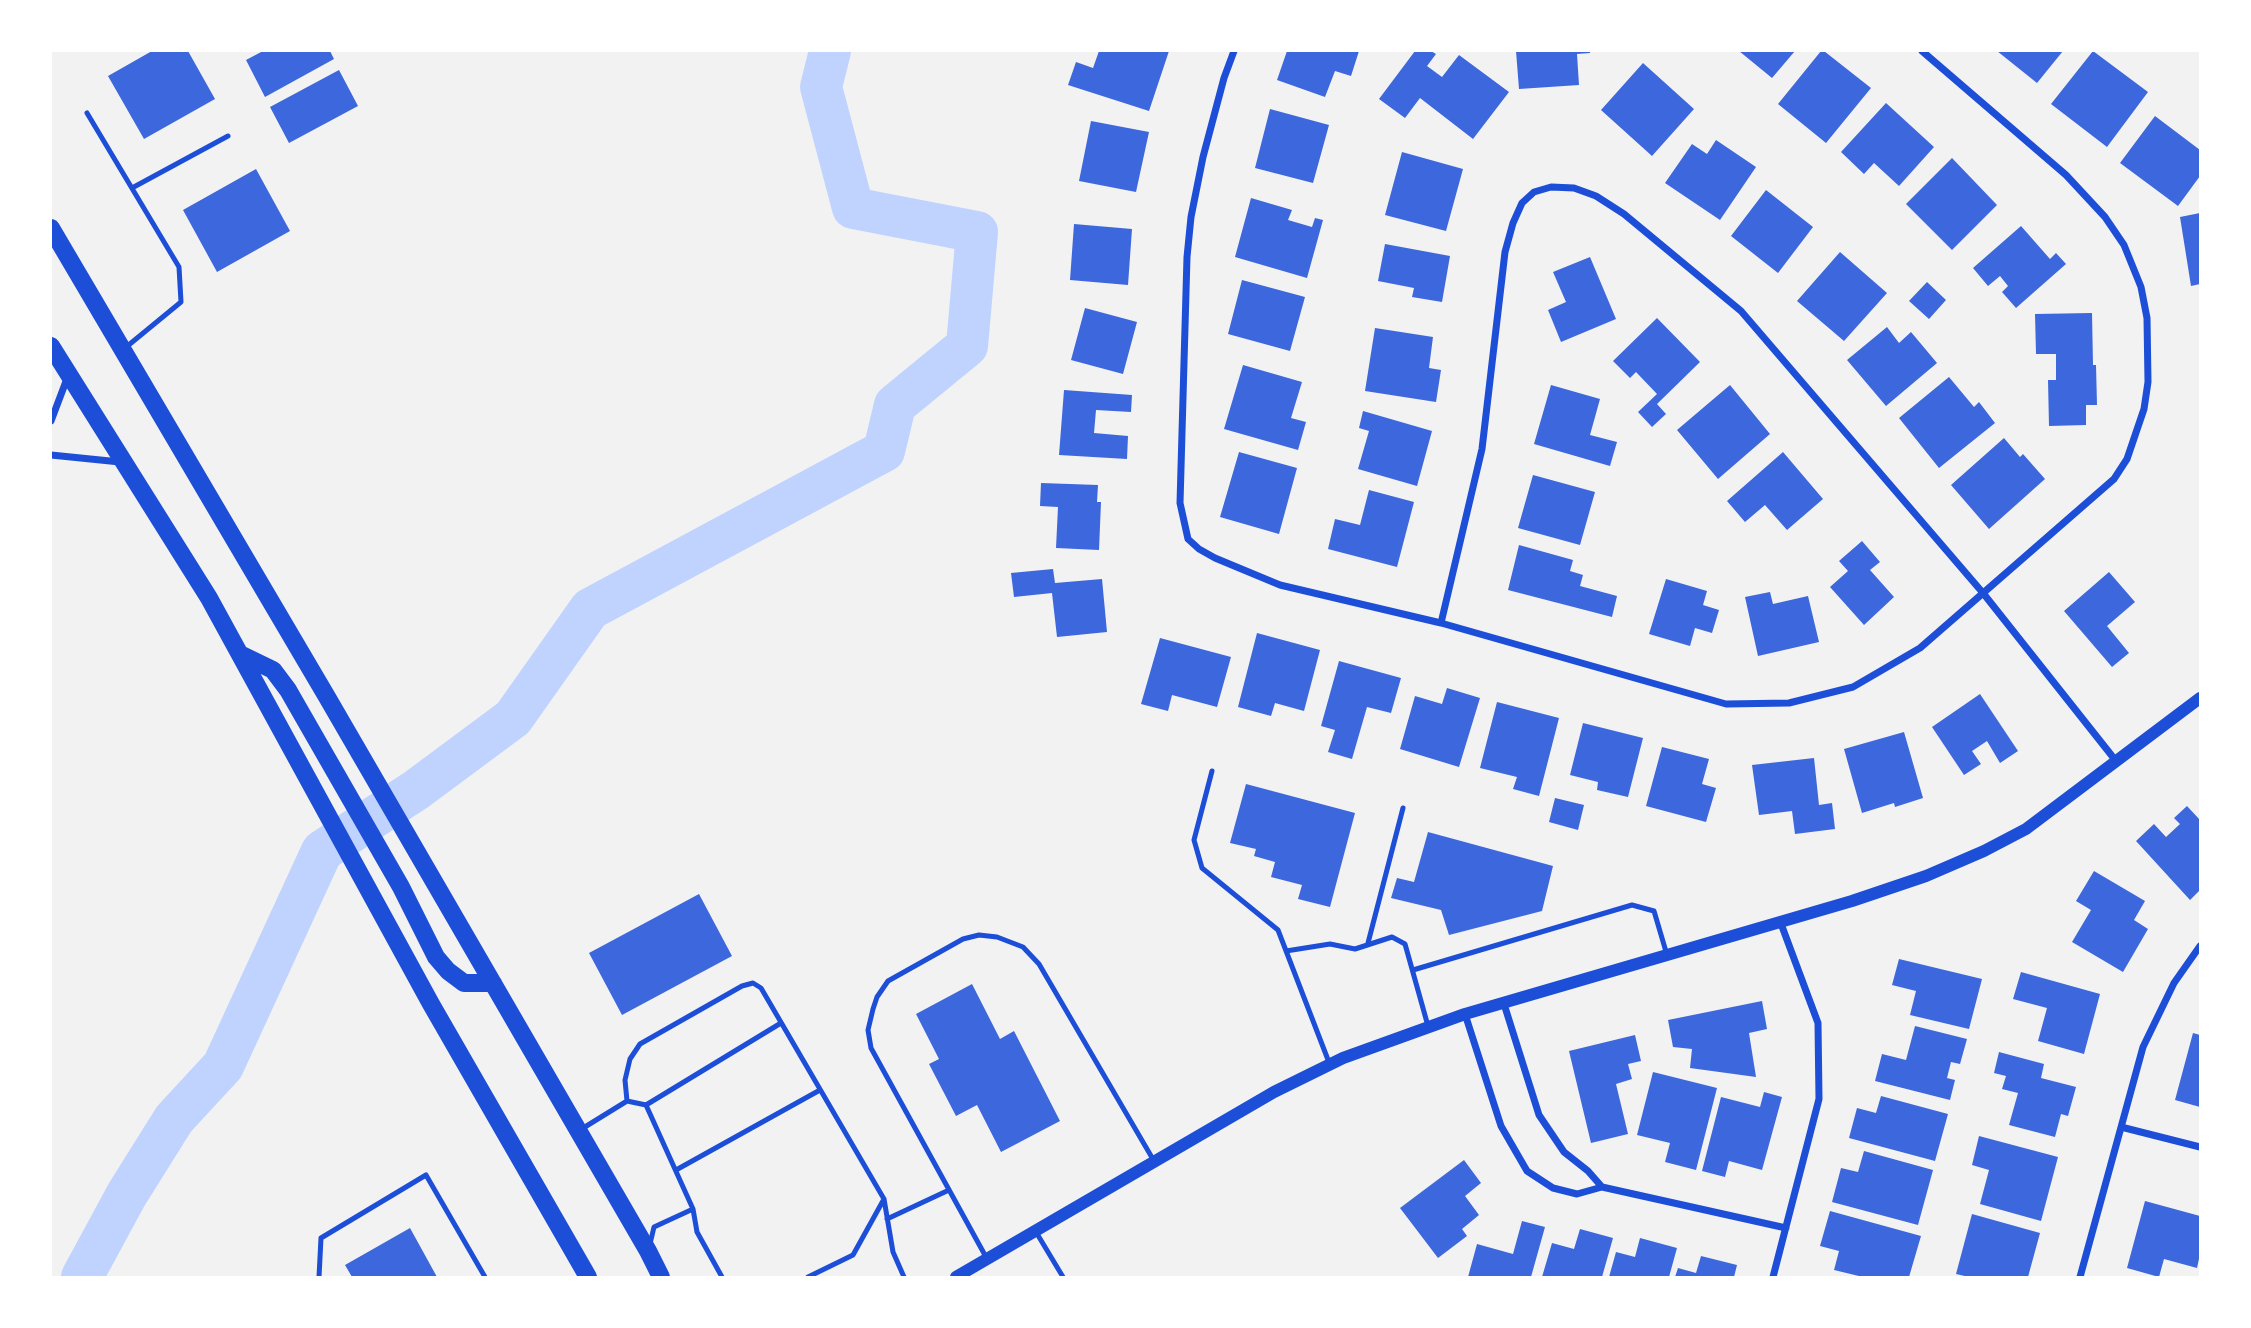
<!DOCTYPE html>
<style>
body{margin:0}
#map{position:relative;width:2251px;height:1328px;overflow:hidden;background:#f2f2f2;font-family:Commissioner,sans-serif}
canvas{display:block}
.frame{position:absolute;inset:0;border:52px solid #fff;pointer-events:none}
</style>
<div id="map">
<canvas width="2251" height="1328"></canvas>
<div class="frame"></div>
</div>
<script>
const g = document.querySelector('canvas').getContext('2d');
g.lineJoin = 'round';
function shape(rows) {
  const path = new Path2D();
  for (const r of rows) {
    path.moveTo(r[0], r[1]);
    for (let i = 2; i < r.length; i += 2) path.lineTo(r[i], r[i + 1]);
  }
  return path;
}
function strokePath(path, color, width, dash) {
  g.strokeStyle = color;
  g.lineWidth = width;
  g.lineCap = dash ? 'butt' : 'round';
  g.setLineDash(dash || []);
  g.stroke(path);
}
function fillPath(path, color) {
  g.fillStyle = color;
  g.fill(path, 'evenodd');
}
const river = shape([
 [82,1277,127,1194,174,1119,223,1066,322,851,416,790,513,718,590,609,884,451,895,405,967,346,977,232,853,208,821,87,830,51]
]);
const building = shape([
 [152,51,188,51,215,99,144,139,108,76],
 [263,51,330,51,334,59,265,97,246,60],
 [1099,51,1169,51,1149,111,1068,85,1076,62,1093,68],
 [1287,51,1359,51,1351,76,1335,71,1325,97,1277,80],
 [1415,51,1431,51,1436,54,1427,66,1442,77,1459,55,1509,92,1473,139,1420,98,1405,118,1379,99],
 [1516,51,1590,51,1590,53,1577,54,1579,85,1519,89],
 [1739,51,1795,51,1772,78],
 [1821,51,1824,51,1871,88,1826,143,1778,104],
 [1997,51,2063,51,2037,83],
 [2093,51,2148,92,2107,147,2051,104],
 [1643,63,1694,109,1652,156,1601,110],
 [339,70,358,106,289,143,270,107],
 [1886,103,1934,147,1899,186,1874,163,1864,174,1841,152],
 [1270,109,1329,125,1313,183,1255,168],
 [2155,116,2200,150,2200,176,2178,206,2120,163],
 [1091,121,1149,132,1136,192,1079,181],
 [1716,140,1756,167,1720,220,1665,183,1692,144,1707,154],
 [1402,152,1463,169,1446,231,1385,215],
 [1952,158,1997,205,1952,250,1906,204],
 [256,169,290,231,217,272,183,210],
 [1766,190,1813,227,1778,273,1731,236],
 [1251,198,1292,210,1288,220,1312,227,1315,218,1323,220,1307,278,1235,257],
 [2200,213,2200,284,2191,286,2180,217],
 [1074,224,1132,229,1128,285,1070,280],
 [2021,226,2050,259,2056,253,2066,264,2016,308,2002,292,2008,286,2000,276,1988,286,1973,268],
 [1385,244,1450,256,1442,302,1412,297,1414,288,1378,281],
 [1840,252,1887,293,1844,341,1797,301],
 [1590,257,1616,319,1561,342,1548,310,1566,302,1553,272],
 [1242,280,1305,297,1290,351,1228,334],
 [1927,282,1946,300,1929,319,1909,301],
 [1085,308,1137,322,1123,374,1071,360],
 [2092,313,2093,365,2096,365,2097,405,2086,405,2086,425,2049,426,2048,380,2056,380,2056,354,2036,354,2035,314],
 [1657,318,1700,362,1657,404,1666,414,1652,427,1638,412,1657,394,1636,372,1630,378,1613,361],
 [1887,327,1899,343,1911,332,1937,363,1886,406,1847,360],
 [1375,328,1433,337,1429,368,1441,370,1436,402,1365,391],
 [1243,365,1302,382,1291,418,1306,422,1298,450,1224,429],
 [1949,377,1974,407,1979,402,1995,423,1939,468,1899,418],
 [1551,385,1600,399,1590,435,1617,442,1610,466,1534,444],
 [1730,385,1770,434,1718,479,1677,430],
 [1064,390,1132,395,1131,412,1096,410,1094,433,1128,436,1127,459,1059,455],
 [1363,411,1432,431,1417,486,1358,469,1369,431,1359,428],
 [2004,438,2020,457,2023,454,2045,479,1989,529,1951,485],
 [1239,452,1297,468,1279,534,1220,517],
 [1783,452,1823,499,1787,530,1765,505,1745,522,1727,501],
 [1533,475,1595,492,1580,545,1518,528],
 [1041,483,1098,485,1097,502,1101,502,1099,550,1056,548,1058,507,1040,506],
 [1369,490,1414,502,1397,567,1328,549,1335,519,1360,525],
 [1862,541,1880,562,1870,570,1894,597,1864,625,1830,587,1848,571,1839,561],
 [1519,545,1573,560,1570,571,1583,575,1580,586,1617,596,1612,617,1508,590],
 [1053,569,1055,583,1102,579,1107,632,1057,637,1052,593,1014,597,1011,573],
 [2109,572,2135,602,2107,626,2129,653,2112,667,2064,611],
 [1666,579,1707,591,1703,605,1719,610,1712,633,1695,628,1690,646,1649,634],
 [1770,592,1773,604,1808,596,1819,642,1758,656,1745,597],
 [1257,633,1320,650,1304,711,1275,703,1271,716,1238,707],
 [1160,638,1231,657,1217,707,1172,695,1168,711,1141,704],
 [1339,661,1401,678,1391,713,1367,707,1352,759,1328,752,1335,730,1321,726],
 [1447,688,1480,698,1459,767,1400,749,1415,696,1442,704],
 [1980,694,2018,751,2000,763,1987,741,1972,751,1981,764,1964,775,1932,727],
 [1497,702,1559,718,1539,796,1513,789,1517,777,1480,768],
 [1583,723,1643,738,1628,797,1597,790,1598,782,1570,775],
 [1904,732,1923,798,1895,807,1894,803,1862,813,1844,749],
 [1662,747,1709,759,1702,784,1716,788,1706,822,1646,806],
 [1814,758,1819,805,1832,803,1835,829,1795,834,1792,811,1759,815,1752,765],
 [1246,784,1355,813,1330,907,1298,899,1302,885,1271,877,1275,862,1254,856,1256,849,1230,843],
 [1555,798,1584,805,1578,830,1549,822],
 [2187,806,2200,820,2200,890,2190,900,2136,841,2154,824,2166,837,2180,824,2174,818],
 [1428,832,1553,866,1542,911,1449,935,1441,910,1391,898,1397,878,1414,882],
 [2094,871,2145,901,2134,920,2148,929,2123,972,2072,942,2091,910,2076,901],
 [699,894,732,956,622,1015,589,953],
 [1899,959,1982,979,1969,1029,1910,1015,1916,991,1892,985],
 [2021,972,2100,994,2084,1054,2038,1041,2047,1008,2013,999],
 [972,984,1000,1039,1014,1031,1060,1121,1001,1152,977,1105,956,1116,929,1064,939,1059,916,1014],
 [1762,1001,1767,1029,1749,1033,1756,1077,1690,1068,1692,1049,1673,1047,1668,1020],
 [1915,1026,1967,1039,1960,1064,1951,1062,1947,1078,1955,1080,1950,1100,1875,1081,1882,1054,1906,1060],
 [2193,1033,2200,1035,2200,1107,2175,1100],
 [1635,1035,1641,1061,1628,1064,1632,1079,1616,1084,1628,1134,1591,1143,1569,1051],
 [1999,1052,2044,1064,2041,1078,2076,1087,2068,1116,2061,1114,2055,1137,2009,1125,2018,1093,2002,1089,2006,1076,1994,1073],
 [1653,1072,1717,1088,1696,1170,1665,1162,1670,1143,1637,1135],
 [1764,1092,1782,1097,1762,1170,1729,1161,1725,1177,1702,1171,1721,1097,1760,1107],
 [1881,1096,1948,1114,1935,1161,1849,1138,1857,1108,1876,1113],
 [1979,1136,2058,1157,2041,1221,1980,1204,1989,1170,1972,1165],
 [1864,1151,1933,1170,1918,1225,1832,1202,1841,1168,1858,1172],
 [1464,1160,1481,1183,1465,1196,1479,1215,1462,1229,1467,1236,1438,1258,1400,1208],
 [2145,1201,2200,1216,2200,1254,2197,1268,2164,1259,2159,1277,2127,1268],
 [1830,1211,1921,1236,1909,1277,1863,1277,1834,1270,1839,1251,1820,1246],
 [1972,1214,2040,1233,2028,1277,1969,1277,1956,1274],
 [1522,1221,1545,1227,1531,1277,1468,1277,1477,1244,1513,1254],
 [410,1228,437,1277,352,1277,345,1265],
 [1580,1229,1613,1238,1602,1277,1542,1277,1552,1243,1574,1249],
 [1640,1238,1677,1248,1669,1277,1609,1277,1616,1252,1635,1257],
 [1701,1256,1737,1265,1734,1277,1675,1277,1678,1268,1696,1273]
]);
const service = shape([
 [87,113,179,267,181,302,125,348],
 [132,188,228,136],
 [1212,771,1194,840,1202,868,1278,930,1330,1065],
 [1368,943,1403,808],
 [1286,951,1330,944,1355,949,1392,937,1405,944,1428,1026],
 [1413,970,1632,905,1654,911,1667,955],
 [627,1101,625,1080,630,1059,640,1044,742,986,753,983,761,988,884,1199,893,1252,904,1277],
 [646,1105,781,1023],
 [580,1130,627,1101,646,1105,693,1209,697,1232,722,1277],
 [676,1170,820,1090],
 [887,1219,949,1190],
 [1036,1232,1063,1277],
 [650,1244,654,1227,693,1209],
 [986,1257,871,1048,868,1030,873,1009,877,997,888,981,963,939,979,935,997,937,1023,947,1039,964,1154,1161],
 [319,1277,321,1238,426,1175,485,1277],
 [808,1277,853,1255,884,1199]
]);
const minor = shape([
 [1234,51,1224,78,1203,157,1191,217,1187,257,1180,503,1188,539,1199,549,1215,558,1280,585,1441,623,1726,704,1789,703,1853,687,1920,648,2114,479,2127,459,2144,409,2148,382,2147,318,2141,287,2124,245,2105,217,2066,175,1922,51],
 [51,421,68,376],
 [51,455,120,462],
 [1441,623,1482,449,1505,252,1513,223,1522,203,1534,192,1551,187,1574,188,1596,196,1624,214,1741,311,1983,593,2116,761],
 [1504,1004,1539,1115,1564,1152,1588,1171,1602,1187],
 [1465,1014,1501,1126,1527,1171,1553,1188,1577,1194,1602,1187,1786,1228],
 [2121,1127,2200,1147],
 [1773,1277,1819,1099,1818,1023,1780,921],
 [2080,1277,2143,1047,2174,983,2200,946]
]);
const tertiary = shape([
 [956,1277,1274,1092,1343,1058,1465,1014,1852,901,1926,876,1984,851,2026,829,2200,698]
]);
const primary = shape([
 [51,228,327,697,648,1251,661,1277],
 [51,346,209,598,431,1004,588,1277],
 [240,654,273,670,288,690,401,887,436,957,448,971,464,983,493,983]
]);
strokePath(river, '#bfd3fe', 42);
fillPath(building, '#3d67dc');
strokePath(service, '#1d4ed8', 5);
strokePath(minor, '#1d4ed8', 7);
strokePath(tertiary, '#1d4ed8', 12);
strokePath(primary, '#1d4ed8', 18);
</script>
